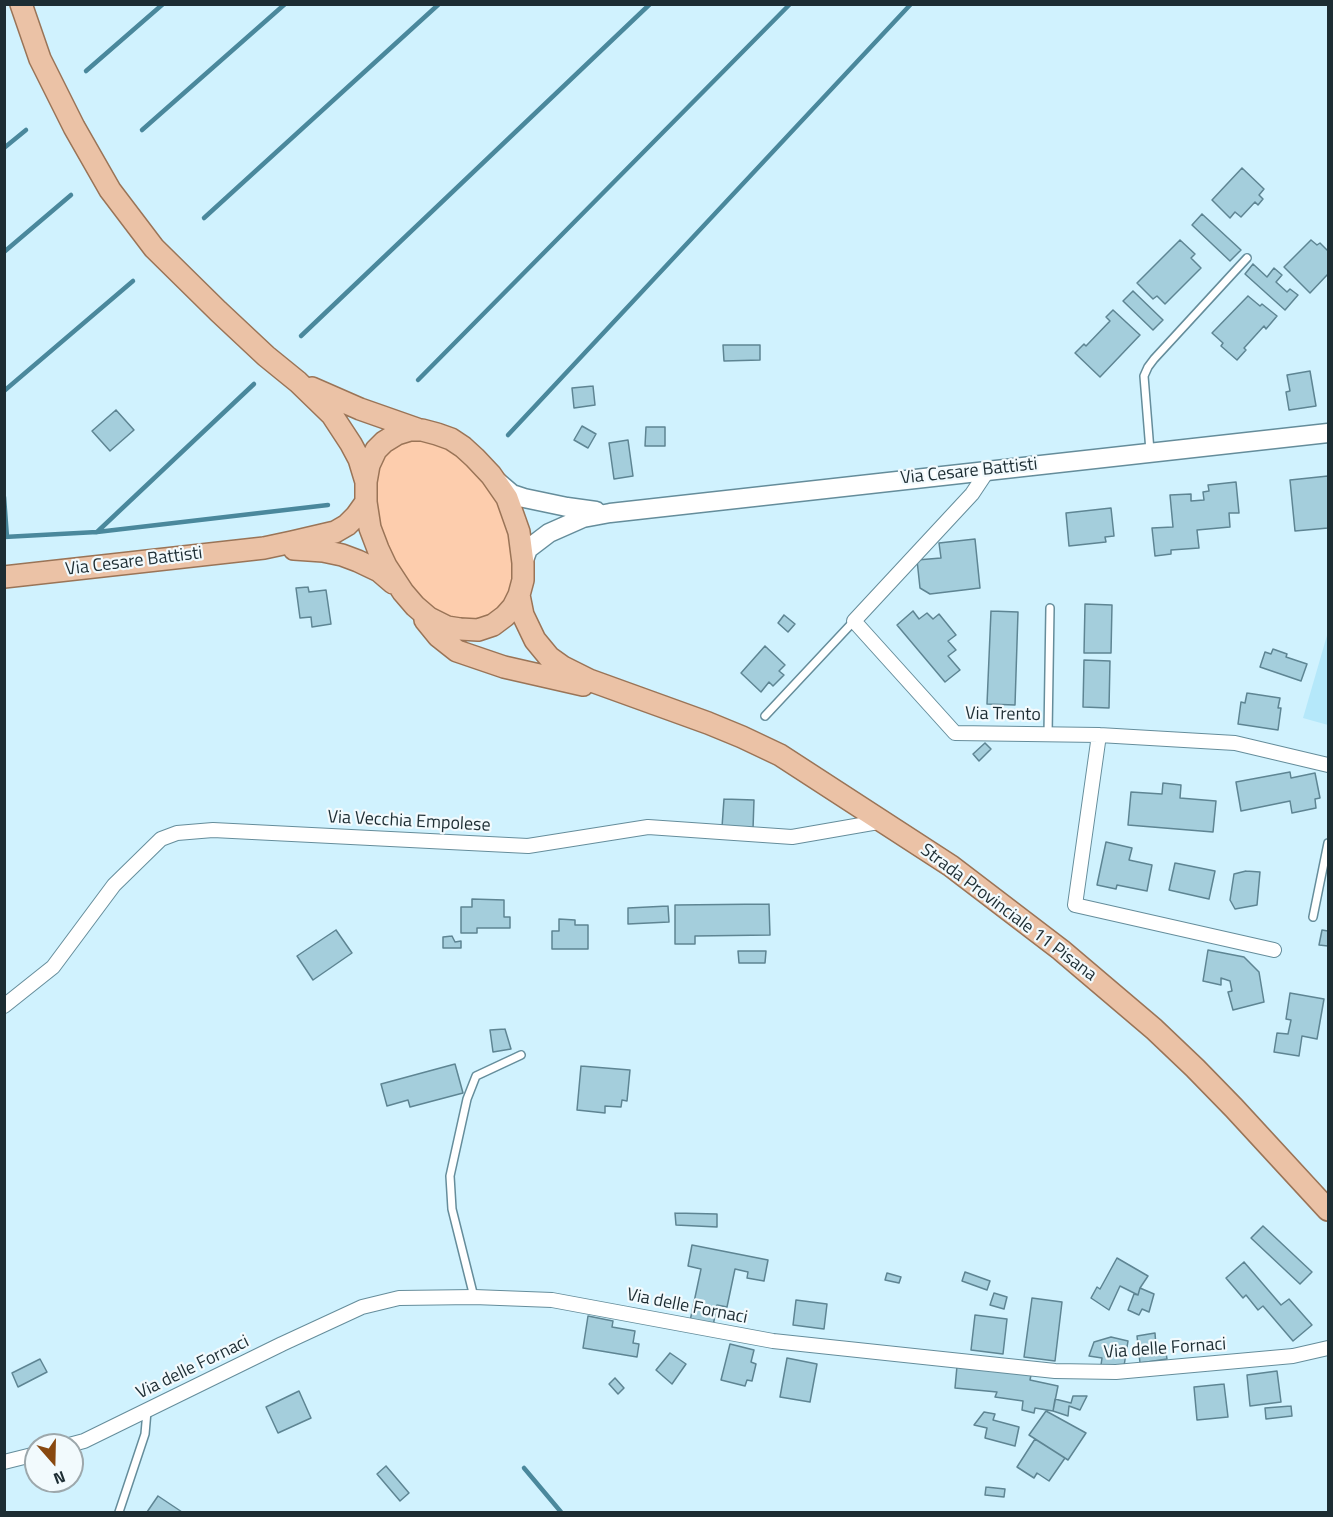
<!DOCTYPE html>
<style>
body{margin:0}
#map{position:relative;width:1333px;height:1517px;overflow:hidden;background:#d0f2fe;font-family:"Titillium Web",sans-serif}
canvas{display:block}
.frame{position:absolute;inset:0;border:6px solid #1d2d33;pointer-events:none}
.north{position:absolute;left:24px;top:1433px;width:60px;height:60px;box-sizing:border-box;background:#f2fafd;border:2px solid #9da8ac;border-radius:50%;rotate:160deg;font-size:16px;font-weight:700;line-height:24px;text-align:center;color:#1d2d33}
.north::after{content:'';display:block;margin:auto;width:21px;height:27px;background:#884810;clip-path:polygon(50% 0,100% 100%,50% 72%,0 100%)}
</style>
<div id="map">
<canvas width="1333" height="1517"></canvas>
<div class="frame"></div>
<div class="north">N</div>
</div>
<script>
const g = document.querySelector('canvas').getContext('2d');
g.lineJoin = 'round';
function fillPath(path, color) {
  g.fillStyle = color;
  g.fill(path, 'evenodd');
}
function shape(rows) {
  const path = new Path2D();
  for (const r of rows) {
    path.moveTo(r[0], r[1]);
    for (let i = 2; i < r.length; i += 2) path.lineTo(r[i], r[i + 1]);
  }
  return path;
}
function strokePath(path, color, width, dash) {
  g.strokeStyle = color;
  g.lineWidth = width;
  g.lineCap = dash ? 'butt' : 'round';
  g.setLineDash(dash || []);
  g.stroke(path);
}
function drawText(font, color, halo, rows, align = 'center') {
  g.font = font + ' "Titillium Web",sans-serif';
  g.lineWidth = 4.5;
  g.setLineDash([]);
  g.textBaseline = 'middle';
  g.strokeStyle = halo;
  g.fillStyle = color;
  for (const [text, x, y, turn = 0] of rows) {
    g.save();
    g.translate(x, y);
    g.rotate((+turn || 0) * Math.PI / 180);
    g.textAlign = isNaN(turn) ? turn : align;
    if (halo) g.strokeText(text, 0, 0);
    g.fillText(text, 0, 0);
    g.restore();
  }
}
const built = shape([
 [1328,632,1328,725,1303,718]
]);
const green = shape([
 [411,440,421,440,446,448,457,455,468,465,483,482,498,503,509,534,513,563,513,579,510,592,505,601,498,608,488,616,476,620,461,619,451,617,435,609,422,599,411,586,395,562,387,545,379,526,376,501,379,468,384,456,390,450,401,444]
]);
const stream = shape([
 [86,71,163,4],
 [142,130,285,4],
 [4,148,26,130],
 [204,218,439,4],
 [4,252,71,195],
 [301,336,650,4],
 [418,380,790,4],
 [4,391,133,281],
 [508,435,911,4],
 [4,497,7,537],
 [97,532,254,384],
 [4,537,97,532,328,505],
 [524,1468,561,1512]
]);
const building = shape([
 [1242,168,1264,189,1259,195,1263,199,1258,205,1255,202,1241,217,1235,212,1230,218,1212,200,1242,168],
 [1202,214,1241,250,1230,261,1192,225,1202,214],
 [1180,240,1195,254,1191,258,1201,268,1165,304,1157,296,1153,299,1137,283,1180,240],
 [1311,240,1317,245,1320,243,1328,251,1328,274,1310,293,1284,267,1311,240],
 [1253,264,1267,277,1274,268,1282,275,1276,282,1287,292,1290,289,1298,295,1285,310,1245,274,1253,264],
 [1133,291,1163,320,1153,330,1123,301,1133,291],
 [1248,296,1260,306,1262,304,1277,316,1266,329,1264,326,1244,348,1246,350,1237,360,1221,346,1223,343,1212,333,1248,296],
 [1113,310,1140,335,1100,377,1075,353,1084,344,1086,346,1110,321,1106,317,1113,310],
 [723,345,760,345,760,360,724,361,723,345],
 [1310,371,1316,406,1289,410,1286,392,1290,391,1287,375,1310,371],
 [593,386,595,405,574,408,572,388,593,386],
 [116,410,134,430,110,451,92,431,116,410],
 [582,426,596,434,588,448,574,440,582,426],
 [646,427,665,427,665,446,645,446,646,427],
 [628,440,633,476,614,479,609,443,628,440],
 [1328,476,1328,528,1295,531,1290,480,1328,476],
 [1236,482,1239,513,1229,513,1230,527,1197,530,1199,548,1171,550,1171,554,1155,556,1152,528,1173,527,1170,495,1191,494,1191,501,1204,500,1203,492,1209,491,1208,485,1236,482],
 [1111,508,1114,536,1105,537,1106,542,1069,546,1066,513,1111,508],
 [975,539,980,588,930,594,920,588,917,560,941,558,939,543,975,539],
 [308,587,309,592,326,590,331,624,312,627,311,617,300,618,296,588,308,587],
 [1085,604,1112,605,1111,653,1084,653,1085,604],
 [913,611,919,619,927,613,933,619,939,614,956,635,948,641,956,650,948,656,960,670,945,682,897,625,913,611],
 [991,611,1018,612,1015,705,987,704,991,611],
 [784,615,795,624,788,632,778,623,784,615],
 [765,646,785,665,779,671,784,675,773,686,769,682,761,692,741,673,765,646],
 [1273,649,1287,654,1286,657,1307,664,1301,681,1260,667,1265,652,1271,654,1273,649],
 [1084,660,1110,661,1109,708,1083,707,1084,660],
 [1247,693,1280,698,1278,708,1281,708,1278,730,1238,724,1241,702,1245,703,1247,693],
 [985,743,991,749,979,761,973,754,985,743],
 [1290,772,1291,778,1315,773,1320,798,1315,799,1316,808,1292,813,1290,801,1241,811,1236,782,1290,772],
 [1163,783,1181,785,1180,798,1216,801,1213,832,1128,825,1131,792,1162,794,1163,783],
 [724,799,754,800,753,829,722,827,724,799],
 [1106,842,1132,848,1129,860,1152,865,1147,891,1117,885,1116,889,1097,885,1106,842],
 [1175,863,1215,871,1209,899,1169,890,1175,863],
 [1246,871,1260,872,1257,905,1235,909,1230,900,1234,874,1246,871],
 [472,899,504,900,504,917,510,917,510,928,477,928,477,933,461,933,461,907,472,907,472,899],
 [769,904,770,935,695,936,695,944,675,944,675,905,769,904],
 [668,906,669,922,628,924,628,908,668,906],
 [559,919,575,920,575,925,588,925,588,949,552,949,552,931,559,931,559,919],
 [1328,926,1328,946,1319,945,1322,930,1328,931,1328,926],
 [336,930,352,953,313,980,297,956,336,930],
 [452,936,455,942,461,941,461,948,443,948,443,937,452,936],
 [1208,950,1244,957,1259,972,1264,1002,1233,1010,1228,992,1232,991,1230,981,1221,978,1221,985,1203,981,1208,950],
 [738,951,766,951,765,963,739,963,738,951],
 [1290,993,1324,999,1317,1039,1302,1036,1299,1056,1274,1052,1277,1033,1288,1034,1291,1020,1286,1019,1290,993],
 [505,1029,511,1049,493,1052,490,1030,505,1029],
 [455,1064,463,1093,410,1107,408,1100,387,1106,381,1084,455,1064],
 [581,1066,630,1070,627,1101,622,1100,621,1107,605,1106,605,1113,577,1110,581,1066],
 [675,1213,717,1214,717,1227,676,1225,675,1213],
 [1263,1226,1312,1272,1300,1284,1251,1238,1263,1226],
 [692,1245,768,1260,764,1281,747,1278,748,1272,735,1269,727,1307,717,1305,713,1326,690,1321,701,1269,688,1266,692,1245],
 [1117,1258,1148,1276,1140,1288,1138,1295,1120,1286,1109,1310,1091,1298,1097,1287,1100,1289,1117,1258],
 [1244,1262,1281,1305,1289,1299,1312,1325,1293,1341,1263,1306,1258,1310,1246,1295,1243,1298,1226,1278,1244,1262],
 [965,1272,990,1281,987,1290,962,1281,965,1272],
 [887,1273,901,1277,899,1283,885,1280,887,1273],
 [1140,1288,1154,1294,1149,1312,1142,1309,1139,1315,1128,1310,1134,1294,1138,1295,1140,1288],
 [994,1293,1007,1297,1004,1309,990,1305,994,1293],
 [1032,1298,1062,1302,1055,1361,1024,1357,1032,1298],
 [796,1300,827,1304,824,1329,793,1325,796,1300],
 [975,1315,1007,1319,1003,1354,971,1350,975,1315],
 [588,1316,613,1321,612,1327,635,1331,633,1343,639,1344,637,1357,583,1348,588,1316],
 [1155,1333,1156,1347,1165,1346,1167,1359,1140,1363,1137,1336,1155,1333],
 [1111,1337,1128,1341,1124,1366,1101,1365,1102,1358,1089,1356,1094,1342,1111,1337],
 [730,1344,754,1350,751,1362,756,1364,752,1381,747,1380,745,1386,721,1380,730,1344],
 [670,1353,686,1364,672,1384,656,1370,670,1353],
 [787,1358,817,1364,810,1402,780,1397,787,1358],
 [40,1359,47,1372,18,1387,12,1373,40,1359],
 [957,1366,1031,1375,1030,1380,1058,1386,1053,1411,1035,1408,1034,1413,1022,1410,1023,1401,995,1397,997,1392,955,1388,957,1366],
 [1277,1371,1281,1402,1250,1406,1247,1375,1277,1371],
 [615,1378,624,1388,618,1394,609,1384,615,1378],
 [1224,1384,1228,1417,1197,1420,1194,1387,1224,1384],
 [299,1391,311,1418,278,1433,266,1407,299,1391],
 [1073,1396,1087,1396,1080,1410,1069,1406,1068,1416,1053,1411,1055,1399,1071,1403,1073,1396],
 [1291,1406,1292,1416,1266,1419,1265,1408,1291,1406],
 [1046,1411,1086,1433,1068,1460,1029,1435,1046,1411],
 [984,1412,995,1414,993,1420,1019,1427,1015,1446,985,1438,987,1428,974,1425,984,1412],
 [1035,1439,1065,1458,1049,1481,1037,1473,1034,1478,1017,1467,1035,1439],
 [386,1466,409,1493,400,1501,377,1474,386,1466],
 [986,1487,1005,1489,1004,1497,985,1495,986,1487],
 [158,1496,182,1512,147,1512,158,1496]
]);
const lane = shape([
 [1150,451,1144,376,1148,367,1154,359,1247,258],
 [765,716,854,621],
 [1048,734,1050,608],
 [1313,917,1328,843],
 [474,1297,452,1209,450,1176,467,1099,476,1076,521,1055],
 [119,1512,145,1434,147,1411]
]);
const street = shape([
 [988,470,972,494,854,621,955,733,1099,735,1235,743,1328,765],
 [1099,735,1075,905,1274,950],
 [4,1006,53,967,114,885,161,839,177,833,213,830,528,846,648,827,792,837,884,821],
 [69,1445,84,1441,282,1344,362,1307,399,1298,474,1297,552,1300,773,1341,1055,1371,1116,1372,1293,1356,1328,1348],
 [4,1462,36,1454]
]);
const secondary = shape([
 [498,482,512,494,524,498,567,507,596,511],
 [523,563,528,549,549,533,583,518,610,513,1328,433]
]);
const primary = shape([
 [21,4,40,59,74,127,110,190,154,248,218,311,266,356,298,382,332,415,351,444,359,459,366,482],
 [312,388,360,409,417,429],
 [410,430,422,430,437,434,451,439,463,447,475,458,491,475,507,498,519,532,523,563,523,580,519,595,513,607,505,616,493,625,478,630,460,629,447,627,429,618,415,606,403,592,386,566,378,549,370,528,366,502,366,482,369,465,376,450,384,442,397,434,410,430],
 [294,549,323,551,342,555,358,561,379,571,393,583],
 [4,577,264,548,292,542,335,532,347,525,356,516,366,502],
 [519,595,523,615,535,640,549,657,563,667,589,680,708,723,742,737,780,755,951,866,1061,950,1154,1029,1195,1068,1234,1108,1328,1210],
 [425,620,438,636,457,651,504,667,583,685]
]);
const streetNames = [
 ["Via Cesare Battisti",969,472,-6],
 ["Via Cesare Battisti",134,562,-7],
 ["Via Trento",1003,715,1],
 ["Via Vecchia Empolese",409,822,3],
 ["Strada Provinciale 11 Pisana",1008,913,37],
 ["Via delle Fornaci",687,1307,11],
 ["Via delle Fornaci",1165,1349,-4],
 ["Via delle Fornaci",193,1368,-26]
];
fillPath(built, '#b5e8fa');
fillPath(green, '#fdcdad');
strokePath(stream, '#4a889c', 4.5);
fillPath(building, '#a4cedc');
strokePath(building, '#5e8593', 1.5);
strokePath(lane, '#658d9b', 10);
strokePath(street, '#658d9b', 16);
strokePath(secondary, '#658d9b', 21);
strokePath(primary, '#9a7457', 24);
strokePath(lane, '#fff', 7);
strokePath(street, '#fff', 14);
strokePath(secondary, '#fff', 18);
strokePath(primary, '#ebc2a6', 21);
drawText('18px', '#1d2d33', '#f2fafd', streetNames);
</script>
